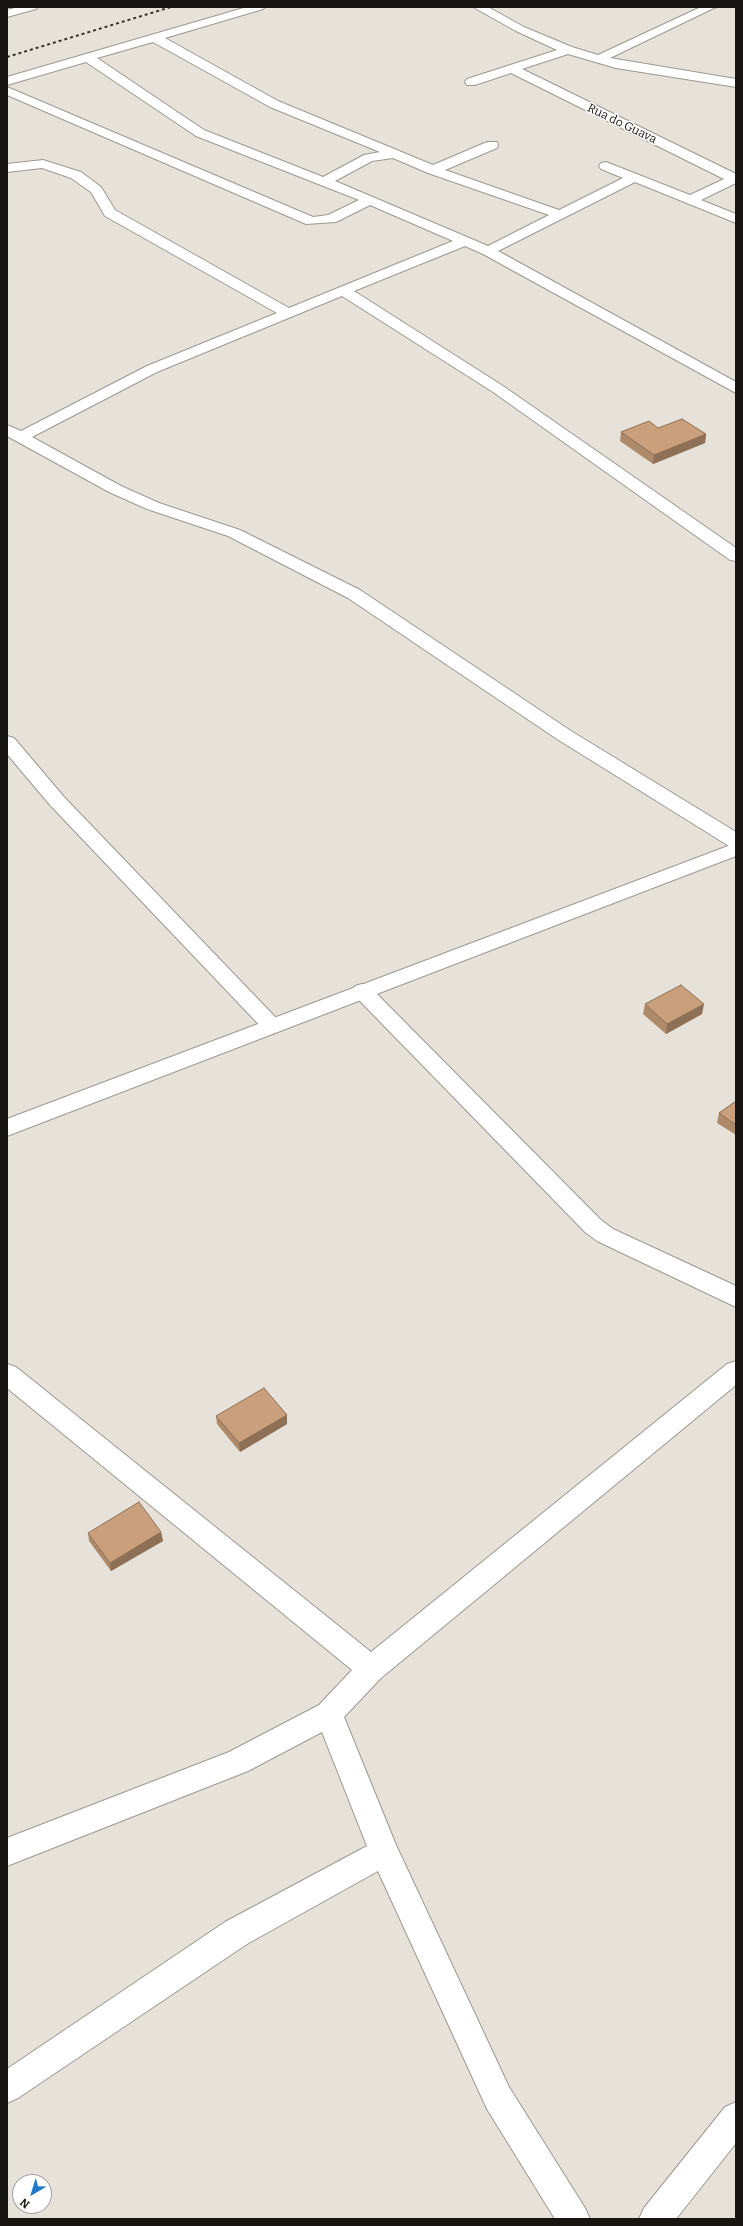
<!DOCTYPE html>
<style>
body{margin:0}
#map{position:relative;width:743px;height:2226px;overflow:hidden;background:#e7e2d9;font-family:Bitter,serif}
canvas{display:block}
.frame{position:absolute;inset:0;border:8px solid #171512;pointer-events:none}
.north{position:absolute;left:12px;top:2174px;width:40px;height:40px;box-sizing:border-box;background:#fff;border:1px solid #a2a1a0;border-radius:50%;rotate:218deg;font-size:11px;font-weight:700;line-height:16px;text-align:center;color:#171512}
.north::after{content:'';display:block;margin:auto;width:14px;height:18px;background:#227bc8;clip-path:polygon(50% 0,100% 100%,50% 72%,0 100%)}
</style>
<div id="map">
<canvas width="743" height="2226"></canvas>
<div class="frame"></div>
<div class="north">N</div>
</div>
<script>
const g = document.querySelector('canvas').getContext('2d');
g.lineJoin = 'round';
function shape(rows) {
  const path = new Path2D();
  for (const r of rows) {
    path.moveTo(r[0], r[1]);
    for (let i = 2; i < r.length; i += 2) path.lineTo(r[i], r[i + 1]);
  }
  return path;
}
function strokePath(path, color, width, dash) {
  g.strokeStyle = color;
  g.lineWidth = width;
  g.lineCap = dash ? 'butt' : 'round';
  g.setLineDash(dash || []);
  g.stroke(path);
}
function fillPath(path, color) {
  g.fillStyle = color;
  g.fill(path, 'evenodd');
}
function drawText(font, color, halo, rows, align = 'center') {
  g.font = font + ' Bitter,serif';
  g.lineWidth = 3;
  g.setLineDash([]);
  g.textBaseline = 'middle';
  g.strokeStyle = halo;
  g.fillStyle = color;
  for (const [text, x, y, turn = 0] of rows) {
    g.save();
    g.translate(x, y);
    g.rotate((+turn || 0) * Math.PI / 180);
    g.textAlign = isNaN(turn) ? turn : align;
    if (halo) g.strokeText(text, 0, 0);
    g.fillText(text, 0, 0);
    g.restore();
  }
}
const street = shape([
 [19,7,38,7,36,9,7,17,7,10,19,7],
 [247,7,265,7,263,9,165,38,278,101,433,165,487,142,497,142,498,145,497,148,445,170,559,210,623,178,601,169,599,166,601,163,606,162,690,195,724,179,511,73,475,85,467,85,465,82,467,79,557,50,516,31,473,7,488,7,524,27,572,47,598,55,701,7,716,7,610,58,736,79,736,87,616,68,568,54,522,69,736,174,736,183,701,200,736,214,736,223,635,182,498,251,736,382,736,393,483,254,465,246,354,291,503,386,736,548,736,561,730,560,493,392,342,296,157,372,32,437,121,486,159,503,240,530,360,590,571,731,736,832,736,847,729,846,557,739,348,598,228,536,147,509,109,492,7,436,7,425,21,431,147,366,277,313,105,216,91,192,71,178,42,168,7,172,7,164,43,160,81,172,101,187,115,210,289,308,453,241,370,205,336,222,306,224,7,95,7,87,313,217,328,215,359,200,196,136,86,62,7,85,7,77,247,7],
 [153,42,270,107,380,152,364,155,323,177,204,130,97,58,153,42],
 [393,158,428,173,549,215,488,246,335,181,372,161,393,158],
 [7,736,14,738,64,797,279,1021,283,1026,279,1031,272,1034,265,1031,50,805,7,754,7,736],
 [362,984,369,986,601,1220,613,1229,736,1286,736,1307,597,1241,585,1232,355,996,352,991,355,986,362,984],
 [736,1361,736,1385,381,1678,344,1717,396,1845,509,2087,585,2208,590,2219,555,2219,487,2109,378,1871,247,1944,18,2098,7,2103,7,2069,225,1922,367,1846,322,1732,248,1771,7,1866,7,1838,229,1752,319,1705,352,1670,7,1388,7,1364,16,1367,371,1652,727,1364,736,1361],
 [736,2102,736,2143,676,2219,639,2219,644,2208,725,2107,736,2102]
]);
const secondary = shape([
 [736,843,736,856,7,1136,7,1119,736,843]
]);
const rail = shape([
 [7,57,171,7]
]);
const wall = shape([
 [658,428,706,434,705,443,653,464,620,441,621,432],
 [645,1004,702,1014,666,1034,643,1014],
 [736,1101,736,1135,717,1123,719,1113],
 [287,1415,287,1424,240,1452,217,1424,216,1416],
 [161,1532,163,1541,111,1571,89,1541,88,1533]
]);
const shadedWall = shape([
 [706,434,705,443,653,464,654,455],
 [704,1004,702,1014,666,1034,667,1024],
 [287,1415,287,1424,240,1452,239,1443],
 [161,1532,163,1541,111,1571,110,1563]
]);
const building = shape([
 [682,419,706,434,654,455,621,432,649,421,658,428,682,419],
 [681,985,704,1004,667,1024,645,1004,681,985],
 [736,1101,736,1125,719,1113,736,1101],
 [264,1388,287,1415,239,1443,216,1416,264,1388],
 [139,1502,161,1532,110,1563,88,1533,139,1502]
]);
const farStreetnames = [
 ["Rua do Guava",622,124,26]
];
strokePath(street, '#9d9890', 2);
strokePath(secondary, '#9d9890', 2);
fillPath(street, '#fff');
fillPath(secondary, '#fff');
strokePath(rail, '#34322e', 2, [3, 3]);
fillPath(wall, '#ad8a6a');
fillPath(shadedWall, '#8d7056');
fillPath(building, '#c9a07b');
strokePath(building, '#8d7056', 1);
drawText('12px', '#171512', '#fff', farStreetnames);
</script>
